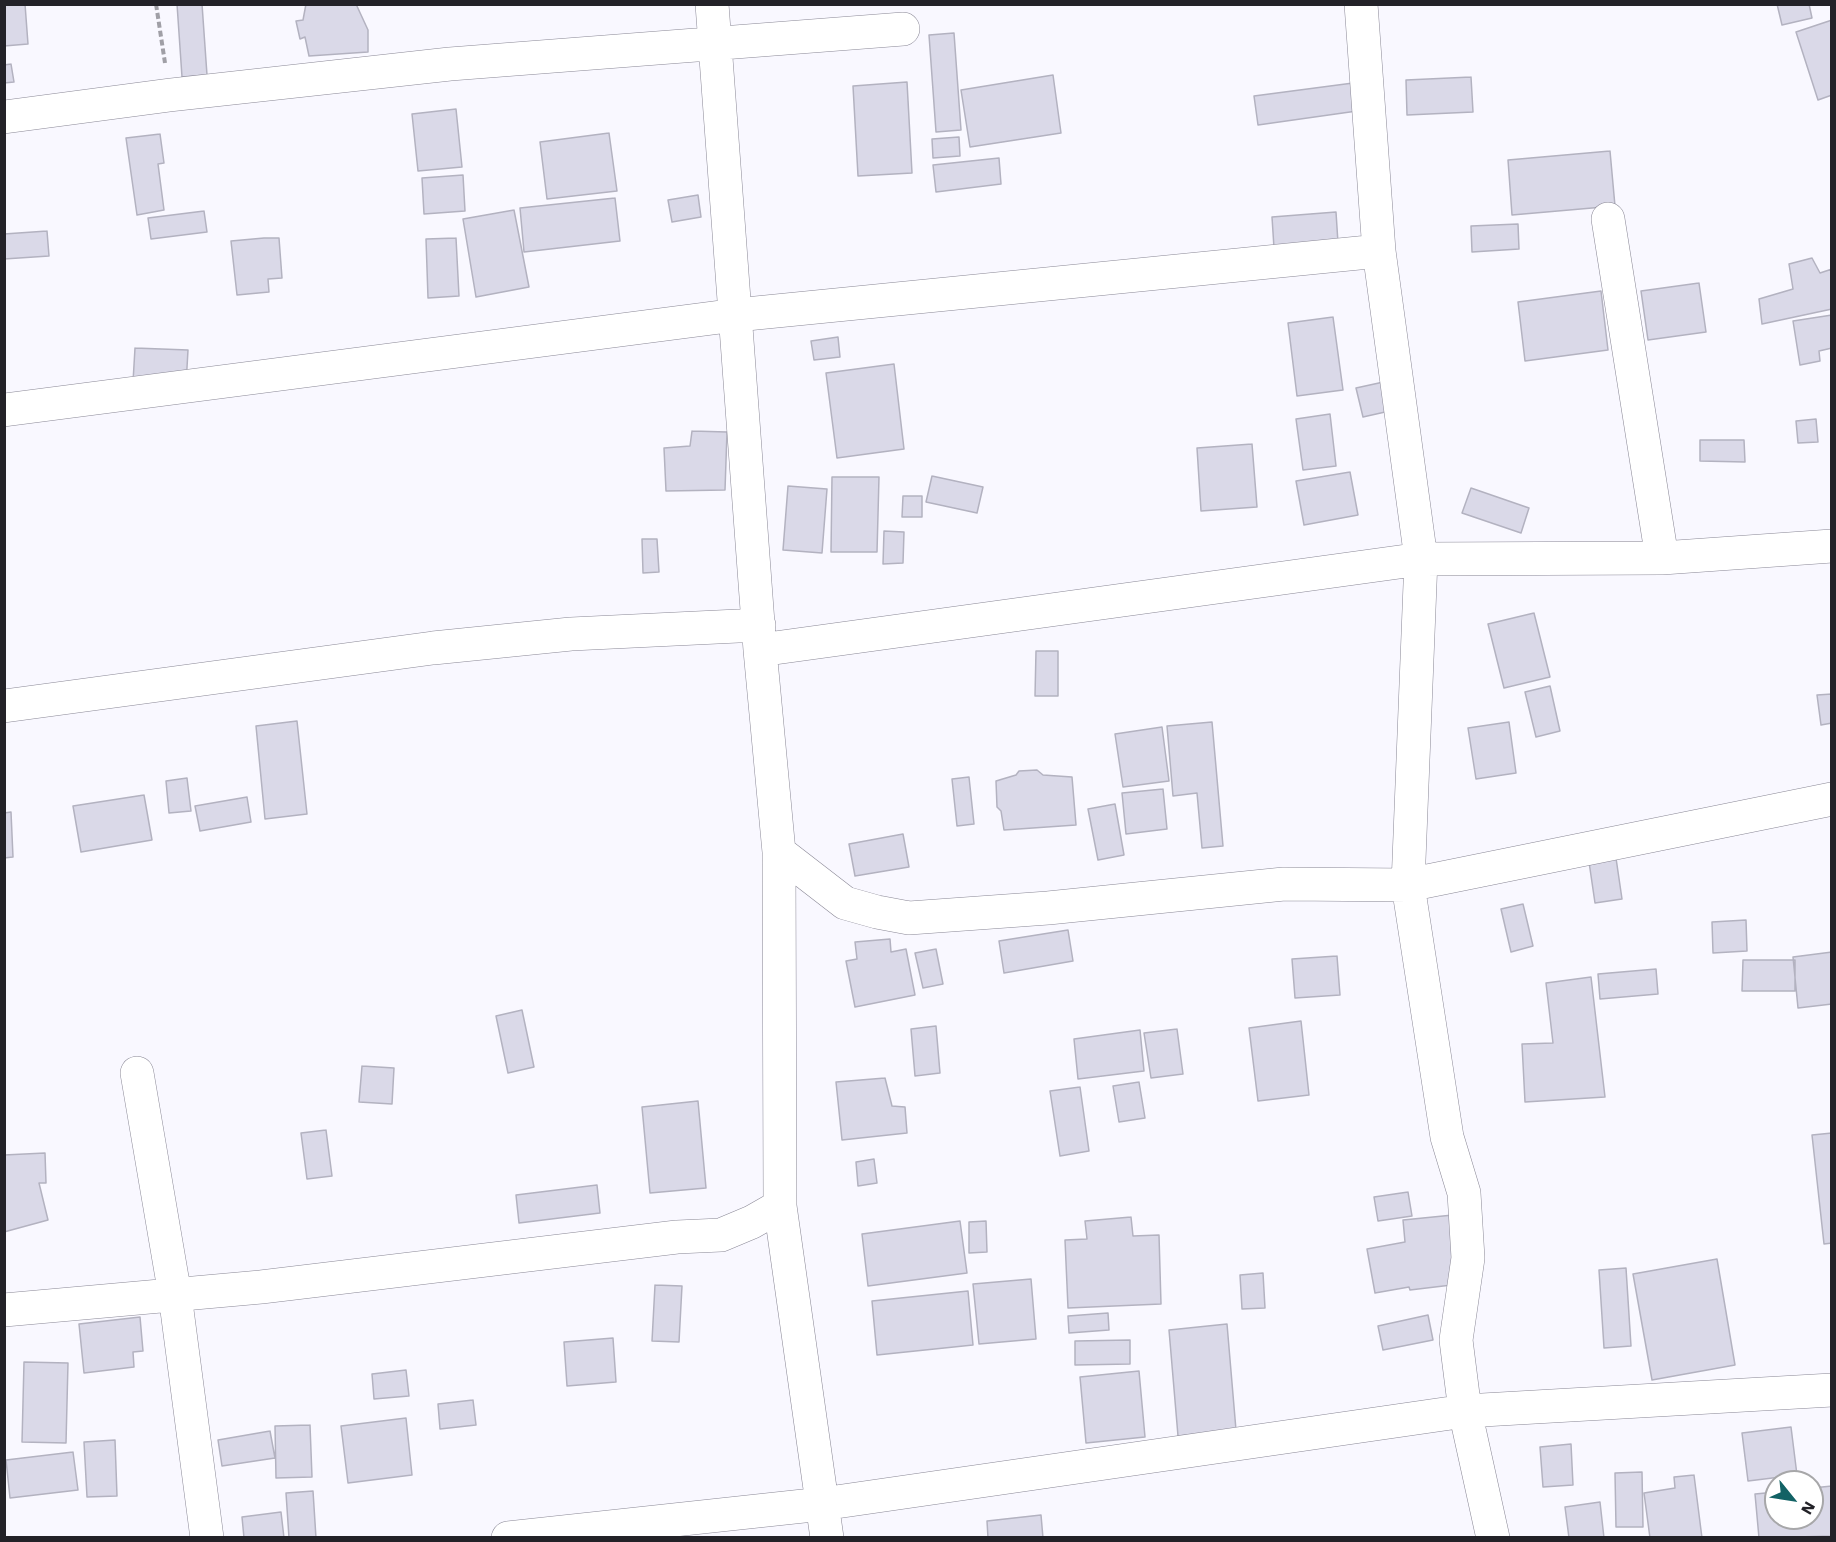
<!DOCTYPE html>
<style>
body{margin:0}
#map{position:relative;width:1836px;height:1542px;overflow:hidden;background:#f9f8ff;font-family:"Work Sans",sans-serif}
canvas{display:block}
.frame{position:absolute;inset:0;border:6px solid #232228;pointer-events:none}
.north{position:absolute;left:1764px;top:1470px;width:60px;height:60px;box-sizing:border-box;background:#fff;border:2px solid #a7a7a9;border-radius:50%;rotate:120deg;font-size:16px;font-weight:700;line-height:24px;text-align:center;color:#232228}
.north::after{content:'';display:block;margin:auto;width:21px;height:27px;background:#126265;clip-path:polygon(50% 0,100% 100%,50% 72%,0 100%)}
</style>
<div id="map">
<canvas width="1836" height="1542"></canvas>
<div class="frame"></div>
<div class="north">N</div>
</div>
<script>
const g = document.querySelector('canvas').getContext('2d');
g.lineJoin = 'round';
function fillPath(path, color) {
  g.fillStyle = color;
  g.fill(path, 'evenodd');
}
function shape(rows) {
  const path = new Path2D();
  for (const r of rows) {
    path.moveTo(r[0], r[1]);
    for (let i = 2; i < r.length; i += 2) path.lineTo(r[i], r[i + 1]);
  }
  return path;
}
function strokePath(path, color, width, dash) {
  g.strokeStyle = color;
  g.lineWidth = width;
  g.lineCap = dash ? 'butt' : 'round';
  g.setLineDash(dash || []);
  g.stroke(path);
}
const building = shape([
 [4,4,25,4,28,44,4,46,4,4],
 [177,4,202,4,207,75,182,77,177,4],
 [306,4,356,4,368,30,368,52,309,56,305,37,300,39,296,21,303,20,306,4],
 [1777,4,1809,4,1812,18,1782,25,1777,4],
 [1832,20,1832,95,1818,100,1796,32,1832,20],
 [954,33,961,130,936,132,929,35,954,33],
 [11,64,14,82,4,83,4,65,11,64],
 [1053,75,1061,133,970,147,961,90,1053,75],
 [1471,77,1473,112,1407,115,1406,80,1471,77],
 [907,82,912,173,858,176,853,86,907,82],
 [1353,83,1357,111,1258,125,1254,96,1353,83],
 [456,109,462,167,418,171,412,114,456,109],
 [609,133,617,191,547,199,540,142,609,133],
 [160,134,164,163,158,164,164,210,137,215,126,138,160,134],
 [959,137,960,156,933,158,932,139,959,137],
 [1610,151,1615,206,1512,215,1508,160,1610,151],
 [999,158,1001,184,936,192,933,165,999,158],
 [463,175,465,211,424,214,422,178,463,175],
 [698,195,701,217,672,222,668,200,698,195],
 [615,198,620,241,524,252,520,208,615,198],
 [514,210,529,287,476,297,463,219,514,210],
 [204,211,207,232,151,239,148,218,204,211],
 [1336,212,1338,243,1274,248,1272,217,1336,212],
 [1518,224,1519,249,1472,252,1471,226,1518,224],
 [47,231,49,256,4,259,4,234,47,231],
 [264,238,279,238,282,278,268,279,269,292,237,295,231,241,264,238],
 [456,238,459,296,428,298,426,239,456,238],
 [1812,258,1820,273,1832,269,1832,309,1762,324,1759,299,1793,289,1789,264,1812,258],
 [1699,283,1706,332,1648,340,1641,291,1699,283],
 [1601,291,1608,350,1525,361,1518,302,1601,291],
 [1832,315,1832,348,1819,351,1820,361,1800,365,1793,321,1832,315],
 [1333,317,1343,390,1297,396,1288,323,1333,317],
 [838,337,840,357,814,360,811,341,838,337],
 [135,348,188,350,186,385,133,382,135,348],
 [894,364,904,449,837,458,826,373,894,364],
 [1388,381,1394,410,1363,417,1356,388,1388,381],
 [1330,414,1336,466,1303,470,1296,419,1330,414],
 [1816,419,1818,442,1798,443,1796,421,1816,419],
 [692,431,727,432,725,490,666,491,664,448,690,446,692,431],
 [1700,440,1744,440,1745,462,1700,461,1700,440],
 [1252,444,1257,507,1201,511,1197,448,1252,444],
 [1350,472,1358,515,1304,525,1296,481,1350,472],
 [932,476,983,487,977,513,926,502,932,476],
 [832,477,879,477,877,552,831,552,832,477],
 [788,486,827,489,822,553,783,550,788,486],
 [1471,488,1529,508,1521,533,1462,513,1471,488],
 [903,496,922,496,922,517,902,517,903,496],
 [884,531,904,532,903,563,883,564,884,531],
 [642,539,657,539,659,572,643,573,642,539],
 [1534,613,1550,677,1504,688,1488,624,1534,613],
 [1036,651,1058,651,1058,696,1035,696,1036,651],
 [1550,686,1560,731,1536,737,1525,692,1550,686],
 [1832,694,1832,723,1821,725,1817,695,1832,694],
 [297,721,307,814,265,819,256,726,297,721],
 [1212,722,1223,846,1202,848,1197,793,1173,796,1167,726,1212,722],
 [1509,722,1516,773,1476,779,1468,728,1509,722],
 [1162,727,1169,781,1123,787,1115,734,1162,727],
 [1037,770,1043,775,1072,777,1076,825,1004,830,1001,811,997,807,996,781,1016,775,1019,771,1037,770],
 [969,777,974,824,957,826,952,779,969,777],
 [187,778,191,811,169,813,166,781,187,778],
 [1163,789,1167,829,1126,834,1122,793,1163,789],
 [144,795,152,840,81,852,73,806,144,795],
 [247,797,251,822,200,831,195,806,247,797],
 [1115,804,1124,855,1098,860,1088,809,1115,804],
 [11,812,13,857,4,858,4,813,11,812],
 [903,834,909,867,855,876,849,844,903,834],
 [1616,858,1622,899,1595,903,1589,862,1616,858],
 [1523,904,1533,946,1511,952,1501,909,1523,904],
 [1746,920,1747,951,1713,953,1712,922,1746,920],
 [1068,930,1073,961,1004,973,999,941,1068,930],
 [890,939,891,952,906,949,915,995,855,1007,846,961,857,959,855,942,890,939],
 [936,949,943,984,923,988,915,953,936,949],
 [1832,952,1832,1004,1798,1008,1793,957,1832,952],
 [1337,956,1340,995,1295,998,1292,959,1337,956],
 [1743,960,1795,960,1795,991,1742,991,1743,960],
 [1656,969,1658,994,1600,999,1598,974,1656,969],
 [1591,977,1605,1097,1525,1102,1522,1044,1553,1043,1546,983,1591,977],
 [522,1010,534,1067,508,1073,496,1016,522,1010],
 [1301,1021,1309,1095,1258,1101,1249,1028,1301,1021],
 [936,1026,940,1073,915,1076,911,1029,936,1026],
 [1177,1029,1183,1074,1151,1078,1144,1033,1177,1029],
 [1140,1030,1144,1071,1078,1079,1074,1039,1140,1030],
 [362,1066,394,1068,392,1104,359,1102,362,1066],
 [885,1078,892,1106,905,1107,907,1133,842,1140,836,1082,885,1078],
 [1139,1082,1145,1118,1119,1122,1113,1086,1139,1082],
 [1080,1087,1089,1151,1060,1156,1050,1091,1080,1087],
 [698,1101,706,1188,650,1193,642,1107,698,1101],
 [326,1130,332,1176,307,1179,301,1133,326,1130],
 [1832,1133,1832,1243,1824,1244,1812,1135,1832,1133],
 [45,1153,46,1183,39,1183,48,1220,4,1232,4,1155,45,1153],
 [874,1159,877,1183,858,1186,856,1162,874,1159],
 [597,1185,600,1213,519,1223,516,1195,597,1185],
 [1408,1192,1412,1216,1378,1221,1374,1197,1408,1192],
 [1453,1215,1460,1284,1410,1290,1409,1287,1375,1293,1367,1249,1405,1242,1403,1220,1453,1215],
 [1131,1217,1133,1236,1159,1235,1161,1304,1068,1308,1065,1240,1087,1239,1085,1221,1131,1217],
 [960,1221,967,1273,868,1286,862,1234,960,1221],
 [986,1221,987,1252,969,1253,969,1222,986,1221],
 [1717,1259,1735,1365,1652,1380,1633,1274,1717,1259],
 [1626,1268,1631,1346,1604,1348,1599,1270,1626,1268],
 [1263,1273,1265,1308,1242,1309,1240,1275,1263,1273],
 [1031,1279,1036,1339,979,1344,973,1284,1031,1279],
 [655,1285,682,1286,679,1342,652,1341,655,1285],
 [968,1291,973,1345,877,1355,872,1301,968,1291],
 [1108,1313,1109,1330,1069,1333,1068,1316,1108,1313],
 [1428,1315,1433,1340,1383,1350,1378,1326,1428,1315],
 [140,1317,143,1351,133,1352,134,1367,84,1373,79,1324,140,1317],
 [1227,1324,1236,1430,1178,1436,1169,1330,1227,1324],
 [613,1338,616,1382,567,1386,564,1342,613,1338],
 [1130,1340,1130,1364,1075,1365,1075,1341,1130,1340],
 [24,1362,68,1363,66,1443,22,1442,24,1362],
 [406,1370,409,1396,374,1399,372,1374,406,1370],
 [1139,1371,1145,1437,1086,1443,1080,1377,1139,1371],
 [473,1400,476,1425,440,1429,438,1404,473,1400],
 [406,1418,412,1475,348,1483,341,1426,406,1418],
 [310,1425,312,1477,276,1478,275,1426,310,1425],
 [1791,1427,1797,1475,1748,1481,1742,1433,1791,1427],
 [270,1431,275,1458,222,1466,218,1440,270,1431],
 [115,1440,117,1496,87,1497,84,1442,115,1440],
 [1571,1444,1573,1485,1543,1487,1540,1447,1571,1444],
 [73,1452,78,1490,10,1498,6,1460,73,1452],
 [1642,1472,1643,1527,1616,1527,1615,1473,1642,1472],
 [1694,1475,1702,1538,1650,1538,1644,1493,1675,1488,1674,1477,1694,1475],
 [1832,1486,1832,1536,1759,1538,1755,1494,1776,1492,1776,1518,1812,1518,1812,1488,1832,1486],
 [313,1491,316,1538,289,1538,286,1493,313,1491],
 [1600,1502,1604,1538,1569,1538,1565,1507,1600,1502],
 [281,1512,284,1538,244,1538,242,1517,281,1512],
 [1041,1515,1043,1538,988,1538,987,1521,1041,1515]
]);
const path = shape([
 [156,4,165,63]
]);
const minor = shape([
 [712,4,760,650,779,852,780,1206,827,1538],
 [1361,4,1379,251,1421,559,1408,885,1447,1137,1464,1193,1468,1258,1456,1340,1465,1411,1493,1538],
 [4,117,170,95,450,64,903,29],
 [1608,219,1662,558],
 [4,410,736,315,1379,251],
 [760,650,1421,559,1662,558,1832,546],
 [4,706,433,648,571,634,759,625],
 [779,852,845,903,877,912,909,918,1048,908,1284,884,1408,885,1832,799],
 [137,1073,175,1295,207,1538],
 [4,1310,261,1287,677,1237,721,1235,752,1222,780,1206],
 [508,1538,822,1504,1465,1411,1832,1390]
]);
fillPath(building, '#dad9e8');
strokePath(building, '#b3b2c0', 1.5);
strokePath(minor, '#8a8896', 34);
strokePath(path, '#a09fa6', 4, [6, 3]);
strokePath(minor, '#fff', 33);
</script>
